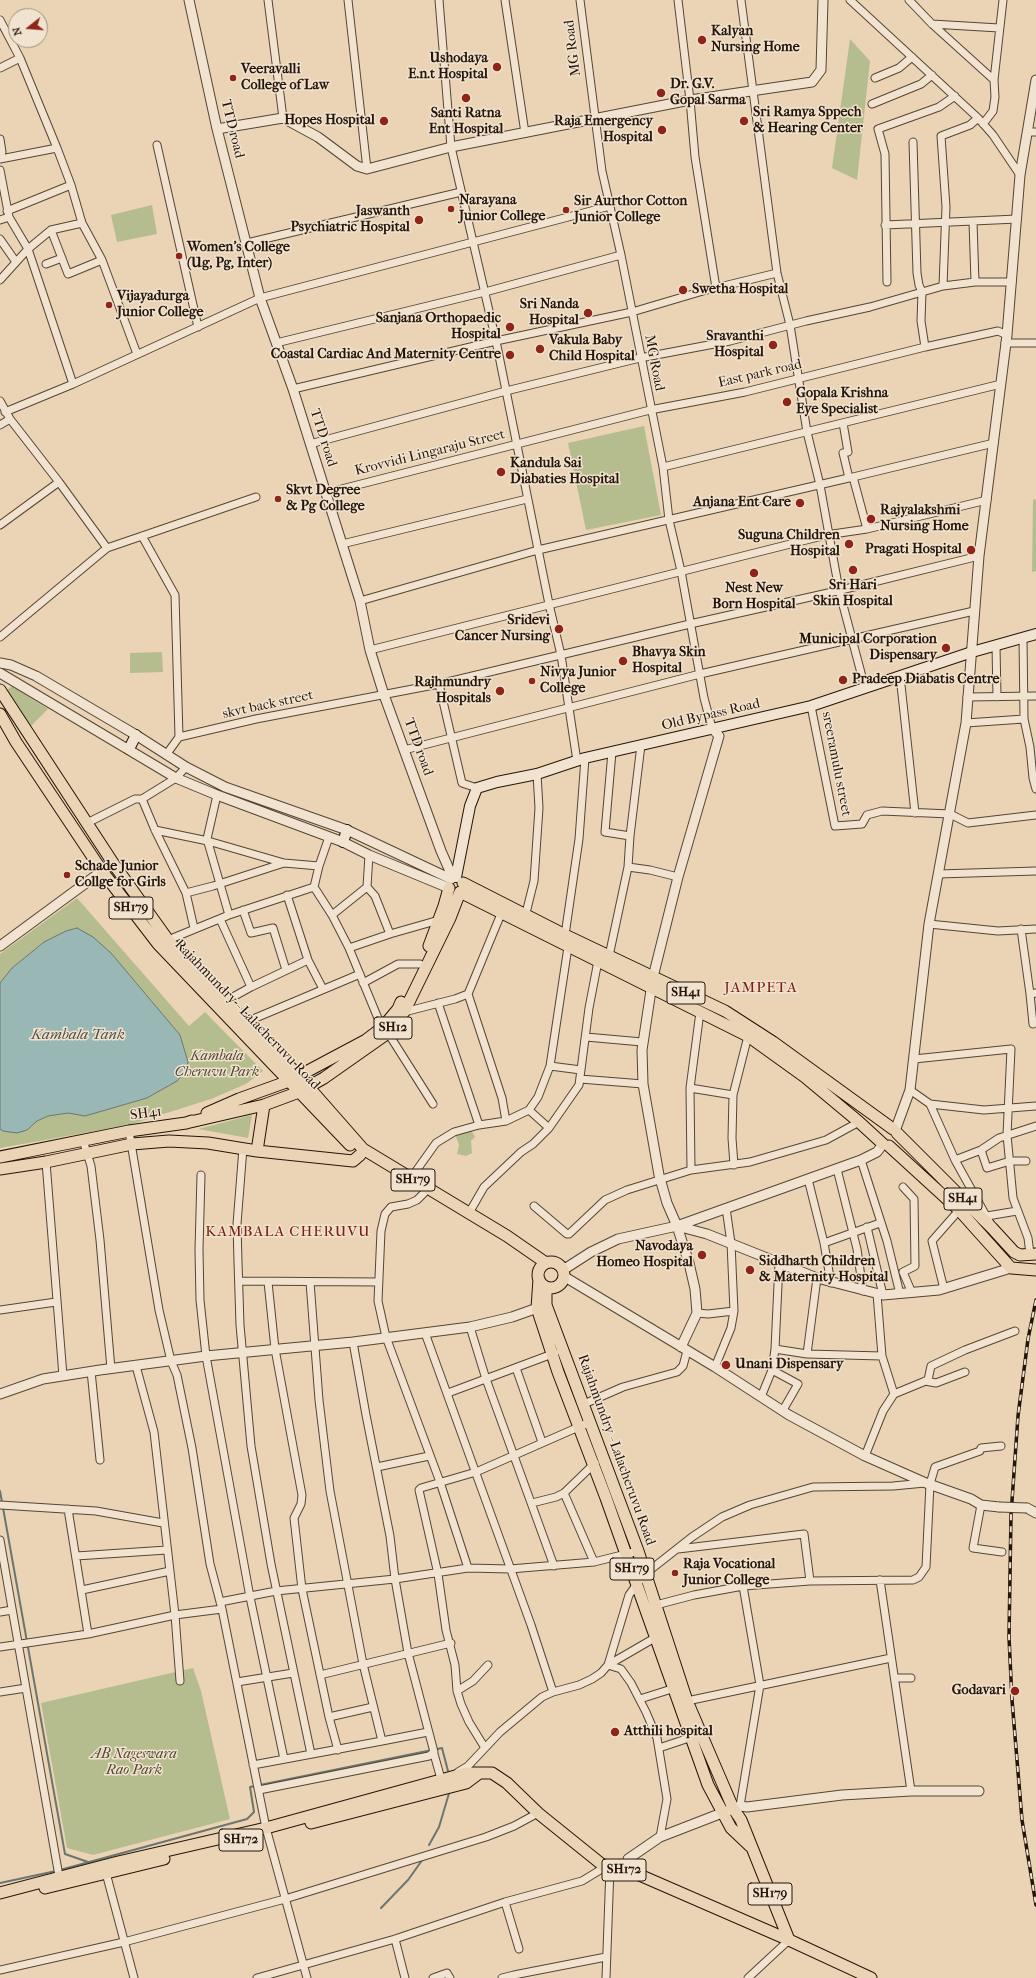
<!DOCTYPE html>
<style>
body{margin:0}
#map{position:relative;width:1036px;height:1978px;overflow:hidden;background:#ead4b5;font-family:"IM FELL French Canon",serif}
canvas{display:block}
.north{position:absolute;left:8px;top:8px;width:40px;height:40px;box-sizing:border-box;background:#f1e3cf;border:1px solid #9f9180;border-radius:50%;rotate:253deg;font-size:11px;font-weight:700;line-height:16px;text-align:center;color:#251509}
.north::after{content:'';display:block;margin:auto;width:14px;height:18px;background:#8f2418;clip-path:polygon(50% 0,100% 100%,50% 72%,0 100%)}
</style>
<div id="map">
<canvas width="1036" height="1978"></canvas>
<div class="north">N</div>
</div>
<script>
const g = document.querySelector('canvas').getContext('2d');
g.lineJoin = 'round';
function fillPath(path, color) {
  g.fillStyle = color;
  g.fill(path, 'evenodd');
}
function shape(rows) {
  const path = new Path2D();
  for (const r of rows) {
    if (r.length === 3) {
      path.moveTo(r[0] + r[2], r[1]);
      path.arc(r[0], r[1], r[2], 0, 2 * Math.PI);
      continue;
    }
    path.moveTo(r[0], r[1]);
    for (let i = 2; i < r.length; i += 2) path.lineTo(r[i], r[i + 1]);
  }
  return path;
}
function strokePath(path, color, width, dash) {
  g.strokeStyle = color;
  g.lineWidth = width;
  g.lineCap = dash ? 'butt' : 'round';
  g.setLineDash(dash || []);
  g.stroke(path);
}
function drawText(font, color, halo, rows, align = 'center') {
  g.font = font + ' "IM FELL French Canon",serif';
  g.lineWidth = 3;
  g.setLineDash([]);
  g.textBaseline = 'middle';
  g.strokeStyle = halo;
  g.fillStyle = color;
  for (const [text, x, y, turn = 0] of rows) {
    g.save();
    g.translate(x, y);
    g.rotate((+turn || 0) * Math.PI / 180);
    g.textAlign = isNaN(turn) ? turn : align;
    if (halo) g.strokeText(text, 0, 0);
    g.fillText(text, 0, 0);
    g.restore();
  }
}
const green = shape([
 [850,39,870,61,857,180,832,168],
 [152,205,157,234,117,242,111,215],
 [644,426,661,515,586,530,568,443],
 [1036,499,1036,571,1032,572,1033,500],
 [162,652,163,672,130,673,130,653],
 [12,686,48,709,31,726,7,690],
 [77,898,189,1026,205,1012,263,1071,246,1084,211,1099,129,1125,0,1148,0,1129,3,1131,27,1130,37,1121,48,1116,68,1113,85,1116,147,1098,177,1081,188,1062,180,1035,111,953,77,928,66,931,44,942,12,968,0,983,0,954],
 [252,1115,248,1138,198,1129],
 [470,1128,475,1137,471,1141,472,1153,466,1156,457,1154,459,1145,455,1134],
 [193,1668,201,1691,230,1819,93,1855,67,1848,41,1703]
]);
const water = shape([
 [77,928,93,937,111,953,180,1035,188,1062,185,1072,177,1081,147,1098,85,1116,68,1113,48,1116,37,1121,27,1130,17,1133,3,1131,0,1129,0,983,12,968,44,942,66,931,77,928]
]);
const stream = shape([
 [0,1491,65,1854,88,1862],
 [429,1845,439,1827,450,1790],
 [60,1870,247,1819,254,1812,250,1787,442,1748,448,1771],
 [0,1883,56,1871],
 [381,1908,408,1880,423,1859]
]);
const minor = shape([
 [268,0,283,118],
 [348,0,367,169],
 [439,0,451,147,496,341,549,604,561,655,577,761],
 [505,0,525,133],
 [580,0,602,171,621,255,663,467,669,520,681,571,704,698,712,728],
 [678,0,690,100,695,157,716,288],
 [741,0,777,273,790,325,807,432,820,485,839,590,865,688],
 [850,0,978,118,993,135,1020,175],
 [909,0,932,24,994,80],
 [0,20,20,58,57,148,71,185,82,223,102,260,137,354],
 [932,24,999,28],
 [0,68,20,58],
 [875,78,899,68,912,57],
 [872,104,921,84,932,75],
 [983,124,993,111,995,97,994,80,1003,0],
 [1028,132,1036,132],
 [0,139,2,152,0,156],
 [913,142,917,273,919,285,922,292,921,321,925,347],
 [157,145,198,327],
 [0,159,57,148],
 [0,170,9,217,28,249,51,230,82,223],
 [7,211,71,185],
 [0,220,9,217],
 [973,222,975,282],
 [885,225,1017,219],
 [51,230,68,274,102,260],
 [0,239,16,262],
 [247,243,461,192],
 [46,264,62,258],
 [0,280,28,249,73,384],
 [887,282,885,154,878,129,939,107,955,96],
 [943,286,946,207,941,136,970,125,978,118],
 [276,343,485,292,621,255],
 [1005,343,1036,343],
 [293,389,496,341,632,312,703,291,777,273],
 [0,401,10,419,59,482,107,548],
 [5,412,73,384,260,298,610,206],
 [843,423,848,452,843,453,849,478],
 [0,425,10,419],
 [310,444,506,391,640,358,730,341,806,321,870,307,943,286,975,282,1012,282],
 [663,467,1001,384],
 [853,477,994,443],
 [326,493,650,410,745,392,925,347,998,331,1007,335],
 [0,525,59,482],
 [142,536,175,595,179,737],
 [342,544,527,499],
 [360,601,538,550,853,477,867,529],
 [0,637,107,548,256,497],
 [1023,637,1024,719,1030,747,1033,778,1036,789],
 [996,646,997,697],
 [370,650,826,535,867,529,987,500],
 [900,676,915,813],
 [439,684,462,783,477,788],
 [967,697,1036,696],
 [811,706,835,826,862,824,867,815,882,811,950,814,968,823,1036,815],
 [966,723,1024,719],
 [404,750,700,674,974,611],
 [612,752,605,832,630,836],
 [166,755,179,737,256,719,439,684,690,624,837,591,979,556],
 [217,795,207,839,229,915],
 [142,799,155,830,186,893,213,886,284,863,319,866,329,837],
 [87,823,135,799,142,799,176,778,186,767],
 [155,830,208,841,284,863],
 [369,855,367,887,332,915,349,948,382,1028],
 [628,867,650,870,678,877],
 [938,874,1036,871],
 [314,887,332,915],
 [367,887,375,896,390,934],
 [186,893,194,928],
 [287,895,308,960,323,989],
 [243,910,251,933,273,928,286,970],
 [525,917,534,881,539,808,537,774],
 [220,919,251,987],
 [929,924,998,931,1036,929],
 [1021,929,1030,994],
 [565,935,579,839,585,758],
 [168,940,229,915,314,887,319,866],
 [349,948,390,934,439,920],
 [609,956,628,867,630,836,641,745],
 [363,983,398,964,420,964],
 [468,994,502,1098,506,1121],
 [222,1003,251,987,308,960],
 [438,1003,479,1125],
 [404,1012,455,999,468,994,501,914],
 [246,1022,360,974],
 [1033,1024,1030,994,1036,993],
 [388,1033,433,1104],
 [586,1037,642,1042],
 [914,1059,1011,1049,1007,1135,1013,1198,1028,1238,1030,1254],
 [550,1066,581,1070],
 [580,1079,643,1084],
 [690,1088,733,1095],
 [910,1090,930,1104,984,1110,1036,1106],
 [930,1104,955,1160,990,1223],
 [529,1110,549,1128],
 [129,1131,159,1310,171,1361,177,1375,192,1448,210,1564,222,1609,266,1828,307,1978],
 [83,1140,91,1166,100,1240,111,1369],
 [243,1148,237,1224,238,1262,240,1325,251,1446,271,1564,311,1754],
 [981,1150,987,1168,1010,1161,1026,1161],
 [861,1160,887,1241,900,1294],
 [955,1160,981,1150,999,1138,1036,1126],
 [46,1162,63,1376],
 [734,1165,732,1138,733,1095,748,1036],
 [837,1169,857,1249,863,1291],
 [691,1170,690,1088,700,1012],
 [201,1175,199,1250,200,1300,206,1356,250,1597,284,1759],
 [411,1178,436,1143,454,1132,479,1125,506,1121,529,1110,538,1097,550,1066,568,947],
 [808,1179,824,1243,831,1283],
 [903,1187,914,1199,915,1266,903,1272,912,1293],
 [424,1193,417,1200,408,1204,391,1207,385,1214,381,1231,378,1301,386,1337,440,1482,468,1568],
 [534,1206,567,1234,569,1234,605,1200,627,1190,691,1170,750,1162,826,1140,859,1122],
 [469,1213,484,1187,521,1152,533,1144,549,1128,579,1085,589,1008,598,961],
 [987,1216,1017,1211],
 [867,1227,883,1295],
 [824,1243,880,1223],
 [817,1278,807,1354,882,1356],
 [239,1281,379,1282],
 [268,1282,275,1349,302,1495,301,1504,294,1518,302,1589,329,1717,338,1750],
 [310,1282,319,1400,330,1491,363,1664,382,1741,428,1732],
 [944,1289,932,1241,961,1208],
 [877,1294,882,1356,894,1394],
 [0,1310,56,1302],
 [697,1313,708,1314,734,1311],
 [470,1327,486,1379,554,1566],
 [425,1333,531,1625,553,1692],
 [775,1349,807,1354],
 [136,1366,154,1432,175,1615,180,1681],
 [715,1367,731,1328,734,1311,731,1243,726,1208],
 [516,1368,542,1442],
 [772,1370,798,1384,783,1410],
 [91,1371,100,1460],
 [925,1381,936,1383,965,1372],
 [448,1393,555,1353],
 [761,1397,772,1370,775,1349,779,1263],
 [584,1404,623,1387,677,1372,683,1366,687,1351],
 [865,1456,883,1411,894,1394,928,1380,931,1366,965,1350,1015,1331],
 [377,1467,429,1456],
 [564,1493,594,1562],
 [532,1503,556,1497,564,1493,595,1463],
 [0,1505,96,1511,163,1523],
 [981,1505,973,1548,1002,1552],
 [68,1509,88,1634],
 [0,1540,59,1876],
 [678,1549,804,1534,810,1581],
 [76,1556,167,1550],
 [880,1580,911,1791],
 [82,1590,170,1571],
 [220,1602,276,1591,395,1579,468,1568,510,1569,594,1562,638,1551],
 [656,1605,694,1595,743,1586,810,1581,913,1580,919,1577,926,1567,930,1484,935,1467,980,1451,981,1448,1001,1446],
 [0,1612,12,1610],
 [0,1647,88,1634,175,1615,222,1609],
 [608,1665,621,1669,631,1683,646,1712,657,1738,667,1799,660,1837],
 [608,1665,658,1636],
 [320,1675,451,1643],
 [895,1678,911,1678],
 [237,1682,293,1673],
 [457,1691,473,1681,488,1665],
 [0,1692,26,1688],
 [640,1699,678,1687],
 [687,1701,891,1658],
 [329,1717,373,1707],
 [485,1748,469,1722,461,1704,457,1691,455,1665,446,1630,438,1574,419,1490,421,1488,476,1472,590,1422],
 [659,1748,695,1736],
 [434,1754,441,1779],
 [253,1765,382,1741],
 [458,1772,468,1766,500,1732,542,1697,553,1692,579,1685,592,1679,601,1673,608,1665,629,1595,637,1584,645,1574,692,1537,722,1517,750,1505,813,1487,893,1486,925,1483],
 [259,1790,429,1756,434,1752,408,1653,395,1579,390,1536,366,1415,353,1342],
 [740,1806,760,1685,743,1586],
 [106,1873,134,1978],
 [505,1902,519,1949],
 [395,1939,405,1978],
 [0,1970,124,1942,285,1899,486,1837,514,1826,538,1813],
 [257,1978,395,1939,505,1902,582,1881,605,1867],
 [433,1978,447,1973,450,1978],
 [502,1978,514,1975],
 [514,1978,514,1975,606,1957],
 [606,1978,610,1868],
 [748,1978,789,1940]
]);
const tertiary = shape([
 [189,0,217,129,260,298,293,389,360,601,370,650,384,695,441,851,453,878],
 [217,129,283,118,318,137,357,166,367,169,451,147,690,100,812,82,821,70,823,0],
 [0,663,11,665,36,676,136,735,186,767,225,787,347,830,451,879],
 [0,673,176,778,217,795,343,842,369,855,449,888],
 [0,946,113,863],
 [895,1131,910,1090,929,924,966,723,979,556,1007,335,1020,175,1036,80],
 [677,1226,707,1234,817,1278,883,1295,939,1290,1011,1268],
 [563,1270,591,1252,618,1239,677,1226,861,1160,877,1152,883,1144],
 [565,1277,715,1367,789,1415,865,1456,926,1483,971,1499,981,1505,999,1507],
 [681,1347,697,1313,695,1289,689,1263,677,1226,667,1203,659,1175,643,1084,642,1050,653,977,678,877,719,736,712,728],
 [0,1394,43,1379,100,1370,206,1356,353,1342,470,1327,512,1317,543,1306],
 [1027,1508,1036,1513],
 [628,1870,628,1859,660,1837,740,1806,747,1807,842,1795,911,1791,979,1791]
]);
const secondary = shape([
 [129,749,136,735],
 [343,842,347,830],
 [456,877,470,806,477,788,497,782,537,774,585,758,811,706,972,652,1036,634]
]);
const primary = shape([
 [0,690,113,863,168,940,182,956,298,1075,363,1149,507,1236,546,1263],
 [0,714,16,742,102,871,158,944,350,1145],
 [463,883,565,935,725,1011,773,1042,893,1129],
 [429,946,444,906,449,888],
 [207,1113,239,1099,289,1081,366,1040,382,1028,398,1009,401,1002],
 [186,1123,264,1105,299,1092,324,1078,388,1033,404,1012,450,918,460,892,748,1036,805,1077,859,1122,883,1144],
 [897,1133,992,1228,1014,1252,1020,1255,1036,1254],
 [889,1146,959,1210,1011,1268,1036,1270],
 [257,1151,264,1105],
 [0,1157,129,1131,186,1123,192,1121],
 [0,1169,46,1162,132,1144,169,1141,208,1143,257,1151,353,1161,360,1155],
 [551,1275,13],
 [539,1279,537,1308,558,1372,606,1498,708,1785,731,1828,750,1846],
 [546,1288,546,1305,638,1551,687,1701,733,1808,741,1820,789,1940],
 [311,1823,466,1783,478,1774],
 [45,1888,164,1859],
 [0,1893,118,1862,266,1828,448,1778,466,1773,492,1773,507,1783,538,1813,605,1867,628,1870,789,1940,871,1978]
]);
const rail = shape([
 [1036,1300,1028,1339,1018,1416,1011,1515,1009,1637,1012,1700,1022,1820,1036,1905]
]);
const tertiaryBridge = shape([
 [999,1507,1027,1508]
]);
const markers = [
 [702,40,5,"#8f2418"],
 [497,67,5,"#8f2418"],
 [233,78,4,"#8f2418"],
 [661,93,5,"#8f2418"],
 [466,98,5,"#8f2418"],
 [384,121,5,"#8f2418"],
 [744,121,5,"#8f2418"],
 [662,130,5,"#8f2418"],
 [451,209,4,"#8f2418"],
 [566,210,4,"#8f2418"],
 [419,220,5,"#8f2418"],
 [179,256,4,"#8f2418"],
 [683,290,5,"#8f2418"],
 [109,305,4,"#8f2418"],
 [588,313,5,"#8f2418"],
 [510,327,5,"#8f2418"],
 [773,345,5,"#8f2418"],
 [540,349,5,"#8f2418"],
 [510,355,5,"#8f2418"],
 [787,402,5,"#8f2418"],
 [501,472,5,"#8f2418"],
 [278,499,4,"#8f2418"],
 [800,503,5,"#8f2418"],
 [871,519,5,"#8f2418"],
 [849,544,5,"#8f2418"],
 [971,550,5,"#8f2418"],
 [853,570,5,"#8f2418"],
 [754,573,5,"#8f2418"],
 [559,629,5,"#8f2418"],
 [946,648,5,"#8f2418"],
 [623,661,5,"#8f2418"],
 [843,680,5,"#8f2418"],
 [532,681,4,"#8f2418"],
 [500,691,5,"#8f2418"],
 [67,875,4,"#8f2418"],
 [702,1255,5,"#8f2418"],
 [750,1270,5,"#8f2418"],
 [726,1365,5,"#8f2418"],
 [675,1573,4,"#8f2418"],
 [1015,1691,5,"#8f2418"],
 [615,1732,5,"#8f2418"]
];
const shields = [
 [131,908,44],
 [686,993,38],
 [393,1028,38],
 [413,1180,44],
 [963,1199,38],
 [632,1569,44],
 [241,1840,44],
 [624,1870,44],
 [770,1894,44]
];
const shieldNames = [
 ["SH179",131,908],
 ["SH41",686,993],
 ["SH12",393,1028],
 ["SH179",413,1180],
 ["SH41",963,1199],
 ["SH179",632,1569],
 ["SH172",241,1840],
 ["SH172",624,1870],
 ["SH179",770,1894]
];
const poiNames = [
 ["Kalyan",711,32],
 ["Nursing Home",711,48],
 ["Ushodaya",488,59,"right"],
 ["E.n.t Hospital",488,75,"right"],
 ["Veeravalli",241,70],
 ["College of Law",241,86],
 ["Dr. G.V.",670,85],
 ["Gopal Sarma",670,101],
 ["Sri Ramya Sppech",753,113],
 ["& Hearing Center",753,129],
 ["Santi Ratna",466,114,"center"],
 ["Ent Hospital",466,130,"center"],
 ["Hopes Hospital",375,121,"right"],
 ["Raja Emergency",653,122,"right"],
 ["Hospital",653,138,"right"],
 ["Narayana",459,201],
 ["Junior College",459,217],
 ["Sir Aurthor Cotton",574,202],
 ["Junior College",574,218],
 ["Jaswanth",410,212,"right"],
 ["Psychiatric Hospital",410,228,"right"],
 ["Women's College",187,248],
 ["(Ug, Pg, Inter)",187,264],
 ["Swetha Hospital",692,290],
 ["Vijayadurga",117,297],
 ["Junior College",117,313],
 ["Sri Nanda",579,305,"right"],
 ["Hospital",579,321,"right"],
 ["Sanjana Orthopaedic",501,319,"right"],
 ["Hospital",501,335,"right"],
 ["Sravanthi",764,337,"right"],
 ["Hospital",764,353,"right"],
 ["Vakula Baby",549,341],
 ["Child Hospital",549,357],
 ["Coastal Cardiac And Maternity Centre",501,355,"right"],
 ["Gopala Krishna",796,394],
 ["Eye Specialist",796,410],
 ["Kandula Sai",510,464],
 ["Diabaties Hospital",510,480],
 ["Skvt Degree",286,491],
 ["& Pg College",286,507],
 ["Anjana Ent Care",791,503,"right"],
 ["Rajyalakshmi",880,511],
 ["Nursing Home",880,527],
 ["Suguna Children",840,536,"right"],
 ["Hospital",840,552,"right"],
 ["Pragati Hospital",962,550,"right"],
 ["Sri Hari",853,586,"center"],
 ["Skin Hospital",853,602,"center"],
 ["Nest New",754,589,"center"],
 ["Born Hospital",754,605,"center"],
 ["Sridevi",550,621,"right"],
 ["Cancer Nursing",550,637,"right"],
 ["Municipal Corporation",937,640,"right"],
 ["Dispensary",937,656,"right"],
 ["Bhavya Skin",632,653],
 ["Hospital",632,669],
 ["Nivya Junior",540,673],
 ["College",540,689],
 ["Pradeep Diabatis Centre",852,680],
 ["Rajhmundry",491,683,"right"],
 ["Hospitals",491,699,"right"],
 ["Schade Junior",75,867],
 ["Collge for Girls",75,883],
 ["Navodaya",693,1247,"right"],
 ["Homeo Hospital",693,1263,"right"],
 ["Siddharth Children",759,1262],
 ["& Maternity Hospital",759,1278],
 ["Unani Dispensary",735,1365],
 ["Raja Vocational",683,1565],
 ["Junior College",683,1581],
 ["Godavari",1006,1691,"right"],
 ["Atthili hospital",624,1732]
];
const streetNames = [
 ["MG Road",573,48,-97],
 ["TTD road",232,129,76],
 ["MG Road",654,363,79],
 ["East park road",760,374,-13],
 ["TTD road",323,438,72],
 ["Krovvidi Lingaraju Street",430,453,-14],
 ["skvt back street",268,705,-12],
 ["Old Bypass Road",711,715,-13],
 ["TTD road",418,747,70],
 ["sreeramulu street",836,764,79],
 ["Rajahmundry - Lalacheruvu Road",247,1015,46],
 ["SH41",146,1114,-8],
 ["Rajahmundry - Lalacheruvu Road",616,1450,70]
];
const parkNames = [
 ["Kambala",217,1057],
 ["Cheruvu Park",217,1073],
 ["AB Nageswara",134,1755],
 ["Rao Park",134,1771]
];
const neighbourhoodNames = [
 ["JAMPETA",761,988],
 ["KAMBALA CHERUVU",288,1232]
];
const waterNames = [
 ["Kambala Tank",78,1035]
];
fillPath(green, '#b5bd8f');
fillPath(water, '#99b7b4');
strokePath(water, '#6b7670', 1);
strokePath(stream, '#6b7670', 2);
strokePath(minor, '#564534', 9);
strokePath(tertiary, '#564534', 11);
strokePath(secondary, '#251509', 12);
strokePath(primary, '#251509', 13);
strokePath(minor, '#f1e3cf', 7);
strokePath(tertiary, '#f1e3cf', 9);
strokePath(secondary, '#f1e3cf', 10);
strokePath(primary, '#ead4b5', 11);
strokePath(rail, '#251509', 3.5);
strokePath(rail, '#f1e3cf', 2, [6]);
strokePath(tertiaryBridge, '#564534', 11, []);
strokePath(tertiaryBridge, '#f1e3cf', 9);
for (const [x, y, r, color] of markers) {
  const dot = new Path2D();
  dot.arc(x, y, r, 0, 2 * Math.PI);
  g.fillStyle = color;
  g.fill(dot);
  strokePath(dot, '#f1e3cf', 1.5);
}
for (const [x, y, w] of shields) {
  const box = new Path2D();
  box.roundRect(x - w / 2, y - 11, w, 22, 3);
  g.fillStyle = '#f1e3cf';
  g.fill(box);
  strokePath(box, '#251509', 1);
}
drawText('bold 13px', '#251509', null, shieldNames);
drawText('bold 14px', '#251509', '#f1e3cf', poiNames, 'left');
drawText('14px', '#251509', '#f1e3cf', streetNames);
drawText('italic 14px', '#504731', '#f1e3cf', parkNames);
g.letterSpacing = '1px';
drawText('15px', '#7a1f14', '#f1e3cf', neighbourhoodNames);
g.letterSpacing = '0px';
drawText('italic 15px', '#4e4e45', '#f1e3cf', waterNames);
</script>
